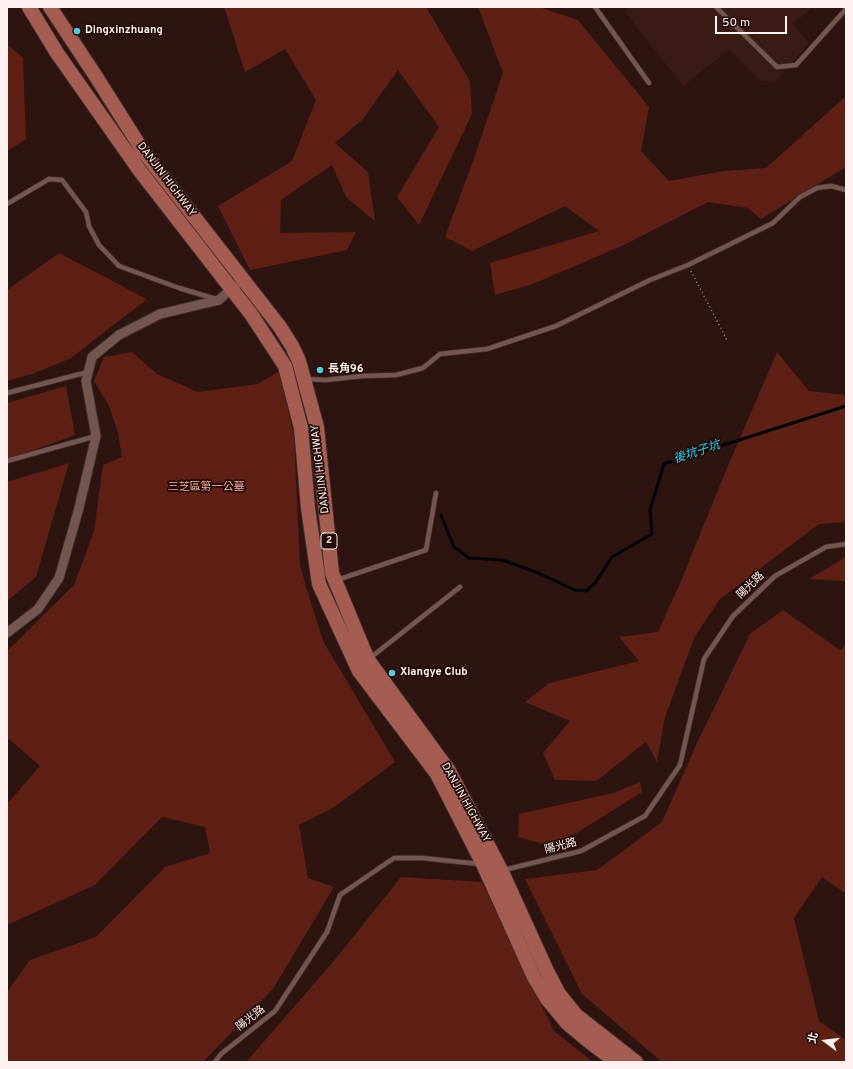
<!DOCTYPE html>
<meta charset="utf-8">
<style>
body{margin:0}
#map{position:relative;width:853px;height:1069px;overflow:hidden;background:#2d1410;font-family:Overpass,"Noto Sans TC",sans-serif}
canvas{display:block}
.frame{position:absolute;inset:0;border:8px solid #fef2f0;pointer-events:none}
.north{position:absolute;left:805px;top:1021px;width:40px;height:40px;-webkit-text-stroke:3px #230b07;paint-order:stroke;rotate:285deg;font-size:11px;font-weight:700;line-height:16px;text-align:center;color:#fef2f0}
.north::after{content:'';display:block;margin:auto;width:14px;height:18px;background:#fef2f0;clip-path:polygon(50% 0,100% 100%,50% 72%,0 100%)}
.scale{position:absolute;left:715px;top:16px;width:72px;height:18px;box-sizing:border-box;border:2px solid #fef2f0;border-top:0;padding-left:5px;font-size:12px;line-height:14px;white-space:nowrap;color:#fef2f0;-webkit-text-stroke:3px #230b07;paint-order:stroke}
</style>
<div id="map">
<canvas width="853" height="1069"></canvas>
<div class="frame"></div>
<div class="north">北</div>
<div class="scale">50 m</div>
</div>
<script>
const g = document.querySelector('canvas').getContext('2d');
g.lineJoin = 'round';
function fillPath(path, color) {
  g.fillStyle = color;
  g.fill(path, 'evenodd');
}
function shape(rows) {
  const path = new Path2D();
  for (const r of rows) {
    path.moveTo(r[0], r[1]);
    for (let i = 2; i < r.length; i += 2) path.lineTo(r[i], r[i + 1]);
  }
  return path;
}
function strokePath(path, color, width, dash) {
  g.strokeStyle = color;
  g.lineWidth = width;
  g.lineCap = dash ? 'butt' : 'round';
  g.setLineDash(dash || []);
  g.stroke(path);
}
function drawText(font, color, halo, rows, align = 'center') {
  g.font = font + ' Overpass,"Noto Sans TC",sans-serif';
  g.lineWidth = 3.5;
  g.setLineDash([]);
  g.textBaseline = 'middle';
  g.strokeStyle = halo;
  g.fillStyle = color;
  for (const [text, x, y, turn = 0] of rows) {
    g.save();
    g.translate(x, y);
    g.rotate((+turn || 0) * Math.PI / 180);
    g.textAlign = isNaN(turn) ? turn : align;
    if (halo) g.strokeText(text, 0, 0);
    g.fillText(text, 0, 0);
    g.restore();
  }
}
const built = shape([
 [630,7,813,7,793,24,809,43,775,82,759,81,729,50,683,86,624,11]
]);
const green = shape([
 [224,7,426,7,470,81,472,114,419,225,397,197,439,127,398,70,363,119,335,143,368,172,375,221,346,197,332,165,281,200,280,233,356,232,347,250,250,270,218,206,292,161,316,100,285,49,245,72],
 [478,7,539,7,578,20,649,107,641,151,669,181,724,171,766,168,846,96,846,167,761,219,748,208,708,202,624,245,533,284,495,295,490,263,599,231,565,206,472,251,445,237,474,158,503,73],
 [7,44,23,58,26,139,7,151],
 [59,253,147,299,71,358,35,373,7,381,7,290],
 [132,352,157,374,198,392,258,384,279,371,294,436,300,565,306,587,323,641,395,762,333,808,299,825,308,878,334,887,273,989,203,1062,7,1062,7,992,30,960,96,937,165,867,210,853,205,827,162,817,95,885,7,925,7,804,40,766,10,740,7,739,7,651,74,585,94,531,103,465,122,457,118,433,109,406,94,381,104,357],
 [777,352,809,391,846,395,846,522,819,524,720,599,695,636,665,717,657,762,646,742,596,781,555,780,543,753,570,721,525,702,549,683,639,661,619,637,658,632,681,581,724,475],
 [66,386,75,435,7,460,7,403],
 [69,463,36,577,7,601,7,482],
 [846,557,846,581,809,579,844,558],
 [783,610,840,650,846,644,846,894,822,877,794,918,819,1021,846,1040,846,1062,662,1062,582,994,525,879,597,870,662,822,697,743,750,634],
 [640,782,642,792,554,847,518,837,519,814,613,793],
 [401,877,482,882,554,1031,593,1062,246,1062,333,962]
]);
const stream = shape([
 [441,515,454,547,469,558,502,560,536,572,575,590,586,591,595,583,612,557,652,534,650,510,664,464,846,406]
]);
const path = shape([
 [691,271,728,342]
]);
const service = shape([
 [595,7,649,83],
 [716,7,777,67,796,65,846,9],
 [7,204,49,179,62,180,86,212,89,226,99,245,119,266,179,288,216,299],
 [306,379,326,380,362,376,396,375,423,368,440,354,487,349,556,326,650,280,688,265,773,223,800,197,817,188,831,186,846,190],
 [7,393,88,372],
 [7,461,96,436],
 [337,580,426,550,436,493],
 [370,658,460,587],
 [504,870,581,851,645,816,680,765,704,659,733,616,775,576,826,547,846,544],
 [215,1062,221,1054,275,1011,327,932,340,895,394,858,422,858,479,864]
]);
const minor = shape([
 [7,633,38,609,59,578,79,508,96,436,86,381,92,357,119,335,160,314,219,300,231,289,236,286]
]);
const primary = shape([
 [29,7,57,53,140,171,251,314,285,366,301,428,308,508,319,584,359,671,437,774,483,864,534,977,547,999,567,1023,587,1040,616,1062],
 [50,7,95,75,143,151,280,327,292,346,299,361,317,427,332,573,368,660,449,771,501,870,547,971,559,994,576,1015,636,1062]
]);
const markers = [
 [77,31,4,"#56c9e1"],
 [320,370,4,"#56c9e1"],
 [392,673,4,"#56c9e1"]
];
const shields = [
 [329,541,16]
];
const shieldNames = [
 ["2",329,541]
];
const poiNames = [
 ["Dingxinzhuang",85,31],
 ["長角96",328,370],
 ["Xiangye Club",400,673]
];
const streetNames = [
 ["DANJIN HIGHWAY",166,180,53],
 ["DANJIN HIGHWAY",321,469,-97],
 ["陽光路",751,586,-44],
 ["DANJIN HIGHWAY",465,803,61],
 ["陽光路",561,847,-15],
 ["陽光路",251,1019,-38]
];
const parkNames = [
 ["三芝區第一公墓",206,488]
];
const waterNames = [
 ["後坑子坑",697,453,-18]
];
fillPath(built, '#3a1a14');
fillPath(green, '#5e1f15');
strokePath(stream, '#000608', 3);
strokePath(service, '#3e2d2c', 6);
strokePath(minor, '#3e2d2c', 11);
strokePath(primary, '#3e2d2c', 16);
strokePath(path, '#998784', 1.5, [1, 3]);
strokePath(service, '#74554f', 4.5);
strokePath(minor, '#74554f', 9);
strokePath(primary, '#a55d51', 14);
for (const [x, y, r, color] of markers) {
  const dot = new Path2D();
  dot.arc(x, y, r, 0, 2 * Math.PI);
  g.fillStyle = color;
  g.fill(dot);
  strokePath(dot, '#230b07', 1.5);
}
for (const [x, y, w] of shields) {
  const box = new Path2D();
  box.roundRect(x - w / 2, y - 8, w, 16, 3);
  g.fillStyle = '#230b07';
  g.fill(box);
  strokePath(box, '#fef2f0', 1);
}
drawText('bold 10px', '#fef2f0', null, shieldNames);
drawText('bold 11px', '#fef2f0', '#230b07', poiNames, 'left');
drawText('11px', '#fef2f0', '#230b07', streetNames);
drawText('11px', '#f5afa2', '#230b07', parkNames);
drawText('italic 12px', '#17d9f9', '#230b07', waterNames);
</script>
